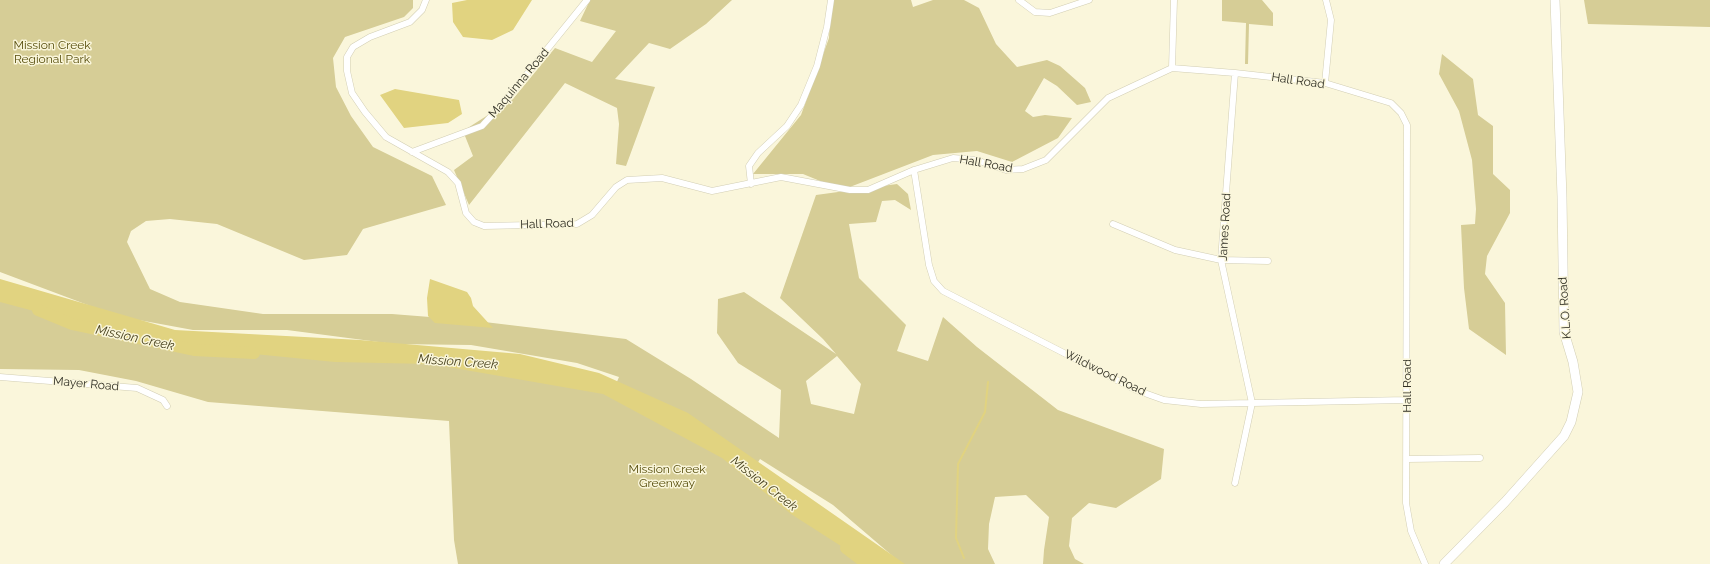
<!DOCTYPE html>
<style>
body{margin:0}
canvas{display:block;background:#faf6db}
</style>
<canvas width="1710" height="564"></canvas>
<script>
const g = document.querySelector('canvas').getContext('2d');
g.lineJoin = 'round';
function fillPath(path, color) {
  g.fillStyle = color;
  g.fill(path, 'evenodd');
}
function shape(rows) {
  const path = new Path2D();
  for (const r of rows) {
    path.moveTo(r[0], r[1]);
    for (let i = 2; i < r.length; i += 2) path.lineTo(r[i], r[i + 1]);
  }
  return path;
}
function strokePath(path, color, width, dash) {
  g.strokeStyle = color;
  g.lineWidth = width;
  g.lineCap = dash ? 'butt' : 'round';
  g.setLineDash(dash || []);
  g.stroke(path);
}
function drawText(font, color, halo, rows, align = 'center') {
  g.font = font + ' Raleway,sans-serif';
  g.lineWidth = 3;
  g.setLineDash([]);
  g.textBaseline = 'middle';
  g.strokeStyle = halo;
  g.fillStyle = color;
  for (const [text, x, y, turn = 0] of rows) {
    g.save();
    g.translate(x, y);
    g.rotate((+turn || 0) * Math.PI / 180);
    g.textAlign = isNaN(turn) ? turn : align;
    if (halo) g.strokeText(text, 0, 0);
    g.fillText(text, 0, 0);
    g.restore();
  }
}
const green = shape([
 [0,0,413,0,413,8,404,17,345,37,333,58,336,87,351,116,373,147,432,176,446,205,363,229,347,255,304,260,217,224,170,219,146,221,131,231,127,242,150,289,180,302,263,314,392,314,468,320,626,339,691,379,779,438,781,390,738,363,717,333,718,299,744,292,836,354,823,339,780,298,816,195,897,184,908,194,911,210,895,200,882,201,876,222,849,224,859,278,906,325,897,351,928,361,943,317,977,347,1058,410,1164,449,1161,479,1116,508,1089,503,1072,518,1069,546,1075,559,1084,564,1043,564,1044,550,1049,517,1026,495,995,497,989,524,988,549,995,564,902,564,833,505,760,459,757,464,891,564,458,564,454,540,449,421,208,402,136,381,79,370,0,369,0,282,71,307,181,332,616,384,619,377,577,363,471,345,394,344,287,330,193,330,117,316,0,272],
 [837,356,861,384,854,414,811,404,806,381],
 [590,0,732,0,706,24,670,49,649,43,615,79,655,87,626,166,616,164,619,124,617,108,565,83,469,205,454,170,473,156,463,131,513,99,555,48,592,62,616,31,580,21],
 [831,0,911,0,913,7,933,0,964,0,979,8,996,44,1017,67,1047,60,1060,66,1085,88,1091,102,1077,105,1057,86,1044,78,1025,111,1033,117,1045,115,1072,118,1058,138,1012,162,977,151,933,155,842,190,803,174,753,174,801,115,829,38],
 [1222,0,1262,0,1273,13,1273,26,1249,24,1248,64,1245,64,1246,23,1222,21],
 [1584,0,1710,0,1710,27,1588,24],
 [1442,54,1473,79,1478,115,1493,126,1493,174,1510,190,1510,213,1487,256,1485,274,1505,303,1506,355,1469,329,1464,288,1461,225,1475,224,1476,209,1472,160,1459,111,1439,74]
]);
const water = shape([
 [467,0,532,0,513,30,492,40,463,37,453,22,452,3],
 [395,89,459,100,462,114,448,123,404,128,380,95],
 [0,279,175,330,360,340,520,354,599,373,688,413,905,564,869,564,791,514,722,458,603,394,431,364,335,362,214,350,105,330,0,302],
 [430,279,467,292,471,298,473,306,493,328,435,323,428,316,427,298]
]);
const stream = shape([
 [964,558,956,538,958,464,985,412,988,382]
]);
const river = shape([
 [38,310,72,324,194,350,254,353],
 [846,548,867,564]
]);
const street = shape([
 [426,0,422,10,410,22,370,37,353,47,347,57,347,71,352,93,365,112,386,137,448,172,458,183,466,213,474,222,484,226,577,224,592,215,616,187,627,180,662,178,712,191,781,177,850,190,868,190,914,170,953,158,976,160,1006,170,1023,169,1046,160,1108,98,1172,68,1235,73,1325,83,1391,103,1401,113,1407,125,1406,503,1411,531,1425,564],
 [1019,0,1035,12,1050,13,1089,0],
 [1172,68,1174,0],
 [1325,83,1331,20,1326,0],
 [412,152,482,126,506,100,587,0],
 [914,170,929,265,934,281,943,291,1136,390,1164,400,1201,404,1407,400],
 [751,184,749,166,758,153,787,126,801,105,817,66,827,27,831,0],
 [1113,224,1175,250,1221,260,1268,261],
 [0,377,137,388,163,400,167,406],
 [1407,459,1480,458],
 [1235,483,1252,403,1221,260,1235,73]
]);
const secondary = shape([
 [1444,564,1505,502,1564,436,1571,422,1578,392,1573,362,1564,332,1562,197,1555,0]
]);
const parkNames = [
 ["Mission Creek",52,45],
 ["Regional Park",52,59],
 ["Mission Creek",667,469],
 ["Greenway",667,483]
];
const streetNames = [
 ["Hall Road",1298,81,8],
 ["Maquinna Road",519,83,-50],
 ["Hall Road",986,164,10],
 ["Hall Road",547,224,-2],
 ["James Road",1225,227,-87],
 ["K.L.O. Road",1565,308,-94],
 ["Wildwood Road",1105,373,26],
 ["Mayer Road",86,384,5],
 ["Hall Road",1407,386,-90]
];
const waterNames = [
 ["Mission Creek",135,338,12],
 ["Mission Creek",458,362,4],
 ["Mission Creek",764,484,38]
];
fillPath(green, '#d6cd96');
fillPath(water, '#e1d380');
strokePath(stream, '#e1d380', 2);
strokePath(river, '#e1d380', 12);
strokePath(street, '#d2ceb4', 7);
strokePath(secondary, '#d2ceb4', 10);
strokePath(street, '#fff', 6);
strokePath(secondary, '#fff', 9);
drawText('12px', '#564d0b', '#faf6db', parkNames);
drawText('12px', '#302f25', '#faf6db', streetNames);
drawText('italic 13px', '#48421e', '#faf6db', waterNames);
</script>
